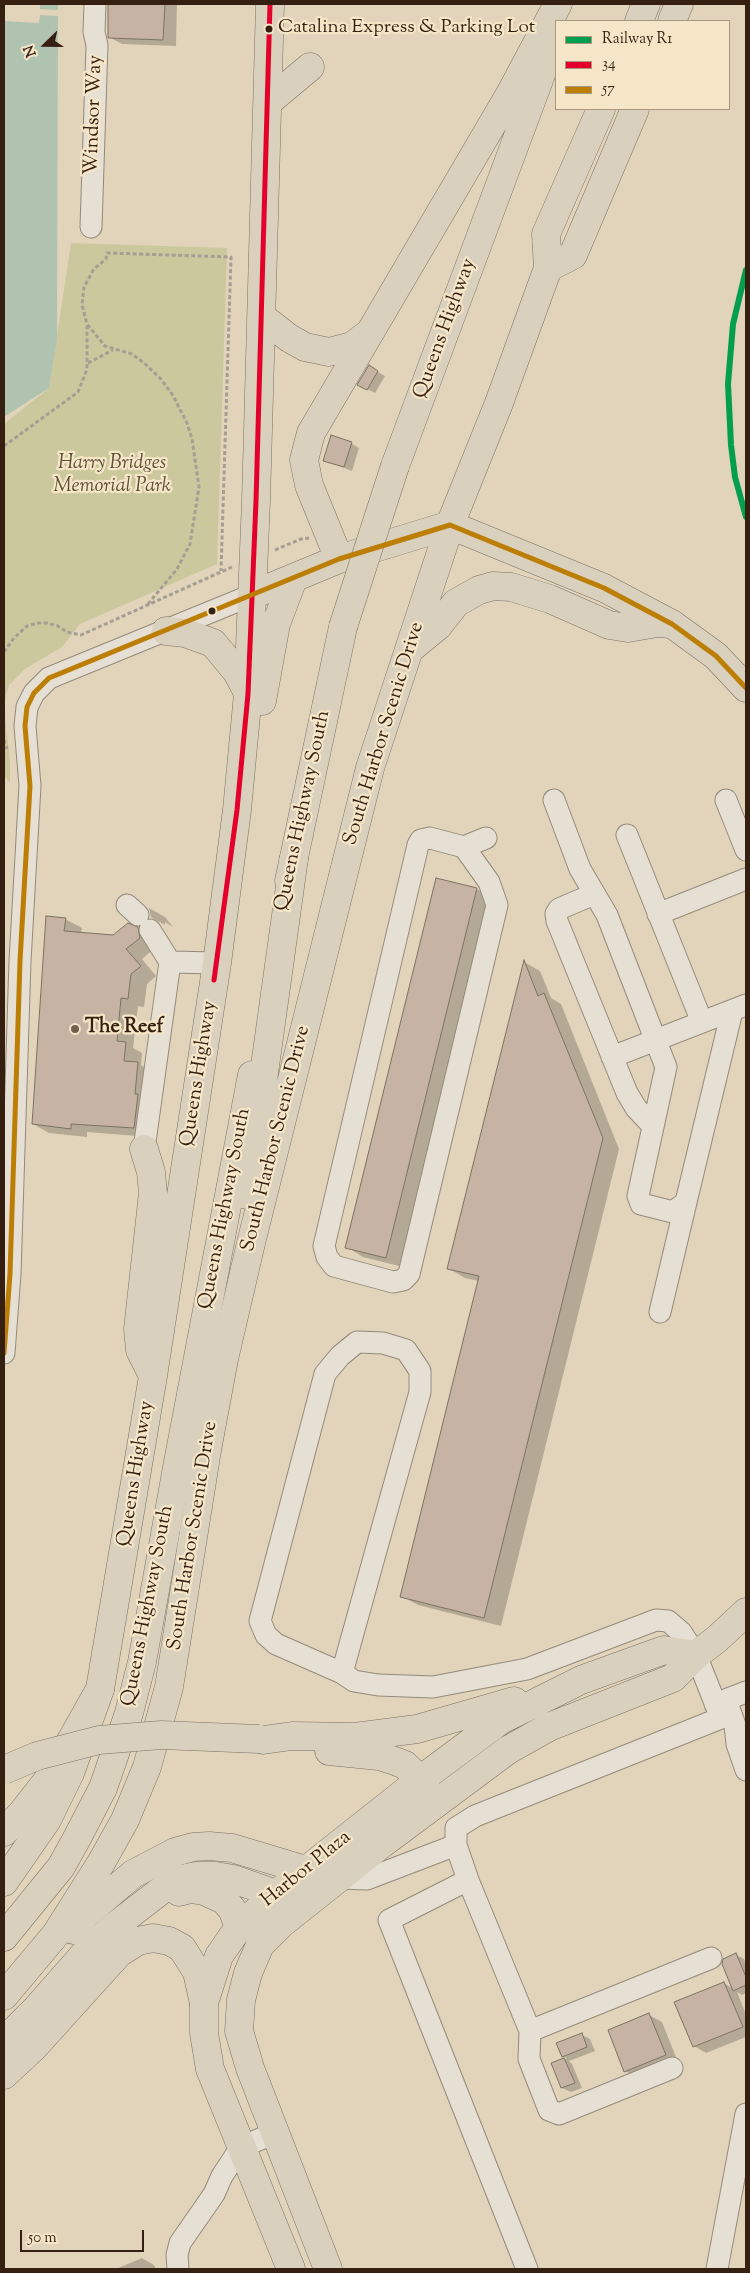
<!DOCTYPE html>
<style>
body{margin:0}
#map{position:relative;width:750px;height:2273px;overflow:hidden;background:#e1d4ba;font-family:"Sorts Mill Goudy",serif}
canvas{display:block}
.frame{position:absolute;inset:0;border:5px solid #341f11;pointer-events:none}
.legend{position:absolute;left:555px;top:20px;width:175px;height:90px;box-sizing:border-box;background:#f6e6c8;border:1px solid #a8967f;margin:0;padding:6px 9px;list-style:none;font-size:15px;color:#341f11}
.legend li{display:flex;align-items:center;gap:10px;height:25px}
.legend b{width:25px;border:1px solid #a8967f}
.north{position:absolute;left:20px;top:20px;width:50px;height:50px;-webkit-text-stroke:4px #f6e6c8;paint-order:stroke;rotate:248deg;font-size:14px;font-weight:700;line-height:20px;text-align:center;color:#341f11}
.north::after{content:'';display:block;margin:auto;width:18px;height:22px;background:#341f11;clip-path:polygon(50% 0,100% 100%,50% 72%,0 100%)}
.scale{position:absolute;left:20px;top:2230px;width:124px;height:22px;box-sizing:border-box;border:2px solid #341f11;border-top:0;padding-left:6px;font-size:15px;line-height:18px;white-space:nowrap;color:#341f11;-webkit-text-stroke:4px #f6e6c8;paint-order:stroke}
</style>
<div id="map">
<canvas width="750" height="2273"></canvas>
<div class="frame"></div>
<ul class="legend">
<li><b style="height:6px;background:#039f4e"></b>Railway R1</li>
<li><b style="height:6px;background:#e4002b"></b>34</li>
<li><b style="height:6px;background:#bc7e05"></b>57</li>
</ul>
<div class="north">N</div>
<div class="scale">50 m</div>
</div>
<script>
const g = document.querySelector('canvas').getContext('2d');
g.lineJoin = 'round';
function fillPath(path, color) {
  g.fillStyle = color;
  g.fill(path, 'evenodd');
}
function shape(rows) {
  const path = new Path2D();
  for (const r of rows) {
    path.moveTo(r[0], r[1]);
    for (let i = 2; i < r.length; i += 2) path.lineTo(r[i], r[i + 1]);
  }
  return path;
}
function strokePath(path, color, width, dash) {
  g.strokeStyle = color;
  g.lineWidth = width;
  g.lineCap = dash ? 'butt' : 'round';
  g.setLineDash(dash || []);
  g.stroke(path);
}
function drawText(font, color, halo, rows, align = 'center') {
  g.font = font + ' "Sorts Mill Goudy",serif';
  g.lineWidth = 4.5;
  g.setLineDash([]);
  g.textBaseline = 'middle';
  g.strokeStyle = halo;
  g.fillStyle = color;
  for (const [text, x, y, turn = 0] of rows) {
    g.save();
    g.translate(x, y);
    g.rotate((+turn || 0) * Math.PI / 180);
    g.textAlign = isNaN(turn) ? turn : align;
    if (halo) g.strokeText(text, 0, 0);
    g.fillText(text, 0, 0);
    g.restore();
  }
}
const green = shape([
 [71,243,227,248,217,564,80,624,62,647,25,669,9,685,4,703,4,424,49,388],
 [4,707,10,763,10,783,4,776]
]);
const water = shape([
 [4,4,58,4,57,339,49,388,4,417]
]);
const pier = shape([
 [4,4,40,4,40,9,58,10,58,16,40,15,39,23,4,21]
]);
const shadow = shape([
 [110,4,177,4,176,46,122,44,109,37],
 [369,367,385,376,375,393,367,389],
 [351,443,359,448,352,471,324,460],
 [477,889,493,899,403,1267,363,1257,347,1247],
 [149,908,165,917,173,927,165,922,165,925,151,917],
 [65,919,82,928,81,933,114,936,138,928,154,938,156,947,142,959,156,976,147,984,144,1007,138,1006,133,1048,142,1053,141,1065,154,1073,150,1137,87,1132,87,1137,49,1133,33,1124],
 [524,962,540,971,551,998,561,1004,619,1149,501,1626,418,1605,401,1596,479,1281,465,1278,448,1268],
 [736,1955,744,1959,746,1964,746,1993,742,1995,737,1992,746,2014,746,2037,706,2053,694,2046,724,1983,733,1989],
 [649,2015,662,2022,678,2062,638,2078,625,2071],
 [582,2035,590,2039,595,2051,569,2061,572,2064,582,2088,571,2092,562,2088,553,2064,567,2058,563,2056],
 [142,2258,154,2265,156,2269,116,2269]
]);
const building = shape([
 [108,4,165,4,163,40,108,38,108,4],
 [369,365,378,371,367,390,357,385,369,365],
 [331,435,352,442,344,467,323,461,331,435],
 [436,878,477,888,386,1258,345,1248,436,878],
 [46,916,66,918,64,931,113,935,128,923,138,927,140,938,126,949,141,966,131,974,128,999,121,998,117,1041,126,1042,124,1061,138,1062,135,1094,138,1094,134,1128,71,1124,71,1129,32,1124,46,916],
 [524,960,538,996,544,993,603,1138,484,1618,400,1597,479,1276,447,1269,524,960],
 [736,1953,746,1977,746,1985,733,1991,722,1964,723,1959,736,1953],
 [724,1982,743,2027,693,2047,674,2002,724,1982],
 [649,2013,666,2055,624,2072,608,2030,649,2013],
 [582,2033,587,2047,562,2057,556,2043,582,2033],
 [564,2058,575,2083,561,2088,551,2063,564,2058]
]);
const path = shape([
 [88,363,113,350],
 [4,446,78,392,87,369,87,325],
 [275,550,301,539,309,538],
 [148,604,177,569,190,544,199,487,192,439,187,423,172,394,160,378,144,363,132,354,105,346,87,324,82,305,84,287,94,269,106,259,107,253,231,257,221,571],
 [4,652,14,638,27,626,38,623,47,623,58,626,67,632,81,635,232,567],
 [4,690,4,691],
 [4,740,7,749]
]);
const minor = shape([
 [91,227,97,45,94,32,95,4],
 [554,800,580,869,607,915,666,1067,638,1196,641,1204,673,1212,686,1202,732,1011],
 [726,800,746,850],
 [627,835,702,1022],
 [464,847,489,882,497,905,409,1274,403,1280,393,1282,334,1266,327,1257,324,1246,418,845,421,840,430,838,464,847,486,838],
 [594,894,559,909,556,914,557,921,627,1093,636,1108,653,1126],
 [127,905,138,915],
 [658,914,746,879],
 [170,962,217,963],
 [612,1057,746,1005],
 [144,1149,170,962,150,930],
 [660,1312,686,1202],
 [4,1353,10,1274,20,961,30,786,25,726,27,707,34,693,49,678,252,595],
 [342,1673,420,1392,420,1371,406,1350,383,1343,357,1342,340,1356,325,1374,260,1621,266,1635,276,1644,342,1673,354,1681,378,1685,433,1687,527,1669,656,1620,668,1621,681,1632,696,1655,721,1718,475,1816,456,1828,456,1845,468,1880,530,2031,529,2059,549,2110,559,2114,672,2068],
 [726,1700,735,1725,737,1744,746,1770],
 [715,1704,746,1692],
 [339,1878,367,1879,456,1845],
 [468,1880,389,1920,527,2269],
 [530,2031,711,1958],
 [178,2269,177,2255,180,2243,214,2194,222,2176,241,2147,275,2133],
 [717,2269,746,2114]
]);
const major = shape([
 [639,21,646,4],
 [672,21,679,4],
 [268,102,310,67],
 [548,268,573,255,635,109],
 [262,317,289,338,305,347,329,352,352,346,368,334],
 [395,466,552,45],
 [450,525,499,403,548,268,546,234,601,109],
 [339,559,309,485,304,460,311,433,510,94,558,4],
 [252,595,339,559,450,525,604,588,672,624,716,656,746,688],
 [166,631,185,633,213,643,237,672,248,693],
 [262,701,276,624,293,579],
 [289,881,343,627],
 [144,1149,151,1172,153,1193,138,1329,140,1350,151,1372],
 [263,1740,292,1736,355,1737,417,1729,514,1701],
 [329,1751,379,1756,395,1761,405,1765,420,1780,430,1795],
 [4,1832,22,1813,51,1776,100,1689,153,1376,217,963,237,810,248,694,256,501,270,4],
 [179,1892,191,1889,204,1891,224,1900,232,1909,239,1927],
 [4,1937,61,1867,76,1840,103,1788,129,1713,142,1662,178,1462,252,1075],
 [4,2041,35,2010,87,1951,111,1929,163,1889,182,1879,196,1876,216,1876,233,1879,276,1894,292,1897],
 [291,2269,210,2069,204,2033,204,2003,219,1956,239,1927,276,1894,420,1780,501,1720,581,1680,664,1650,696,1655],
 [328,2269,250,2068,239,2031,241,2000,248,1973,260,1945,281,1924,383,1843,508,1750,549,1727,673,1678,696,1655,717,1639,746,1612]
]);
const highway = shape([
 [410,649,438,626,456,603,479,590,493,586,511,587,550,599,609,625,628,628,657,623,672,624],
 [247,1195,294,858],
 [4,1882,47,1820,70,1773,100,1689],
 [73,1930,86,1914,133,1874,175,1852,193,1847,209,1846,232,1848,305,1870,339,1878],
 [4,1996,56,1934,101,1863,125,1820,147,1767,169,1687,207,1450,224,1359,251,1243,370,768,450,525],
 [4,2075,33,2048,119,1953,138,1941,153,1938,169,1941,182,1948,197,1972,204,2003]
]);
const majorBridge = shape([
 [343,627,395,466],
 [4,1770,37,1756,99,1740,161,1735,259,1739]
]);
const bus1 = shape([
 [214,980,237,810,248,694,256,501,270,4]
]);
const bus2 = shape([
 [4,1353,10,1274,20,961,30,786,25,726,27,707,34,693,49,678,339,559,450,525,604,588,672,624,716,656,746,688]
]);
const rail1 = shape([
 [746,270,733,324,728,384,731,445,735,477,746,517]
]);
const markers = [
 [269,29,4.5,"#341f11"],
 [212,611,4.5,"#341f11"],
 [75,1029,5,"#715e4c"]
];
const busNames = [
 ["Catalina Express & Parking Lot",278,29]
];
const streetNames = [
 ["Windsor Way",95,115,-88],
 ["Queens Highway",446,329,-70],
 ["South Harbor Scenic Drive",385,734,-73],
 ["Queens Highway South",304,811,-78],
 ["Queens Highway",200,1074,-81],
 ["South Harbor Scenic Drive",277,1139,-76],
 ["Queens Highway South",226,1209,-79],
 ["Queens Highway",137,1474,-81],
 ["South Harbor Scenic Drive",194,1536,-81],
 ["Queens Highway South",149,1606,-79],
 ["Harbor Plaza",307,1870,-39]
];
const parkNames = [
 ["Harry Bridges",112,465],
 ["Memorial Park",112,488]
];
const poiNames = [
 ["The Reef",85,1029]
];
fillPath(green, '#ccc89e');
fillPath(water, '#b0c2b0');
fillPath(pier, '#e1d4ba');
fillPath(shadow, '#0003');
fillPath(building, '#c7b3a3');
strokePath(building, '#7c7263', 1);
strokePath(minor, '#948a7a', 23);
strokePath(major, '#7c7263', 29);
strokePath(highway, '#7c7263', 29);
strokePath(path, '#a69e93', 3, [4, 2.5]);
strokePath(minor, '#e6dfd3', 21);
strokePath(major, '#d9d0be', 28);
strokePath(highway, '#d9d0be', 28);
strokePath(majorBridge, '#7c7263', 29, []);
strokePath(majorBridge, '#d9d0be', 28);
strokePath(bus1, '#e4002b', 5);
strokePath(bus2, '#bc7e05', 5);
strokePath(rail1, '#039f4e', 6);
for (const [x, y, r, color] of markers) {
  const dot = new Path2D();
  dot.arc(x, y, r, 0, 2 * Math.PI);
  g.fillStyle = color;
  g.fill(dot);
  strokePath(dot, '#f6e6c8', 2);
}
drawText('19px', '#341f11', '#f6e6c8', busNames, 'left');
drawText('20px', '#341f11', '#f6e6c8', streetNames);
drawText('italic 20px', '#5c4f35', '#f6e6c8', parkNames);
drawText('bold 20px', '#341f11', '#f6e6c8', poiNames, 'left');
</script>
